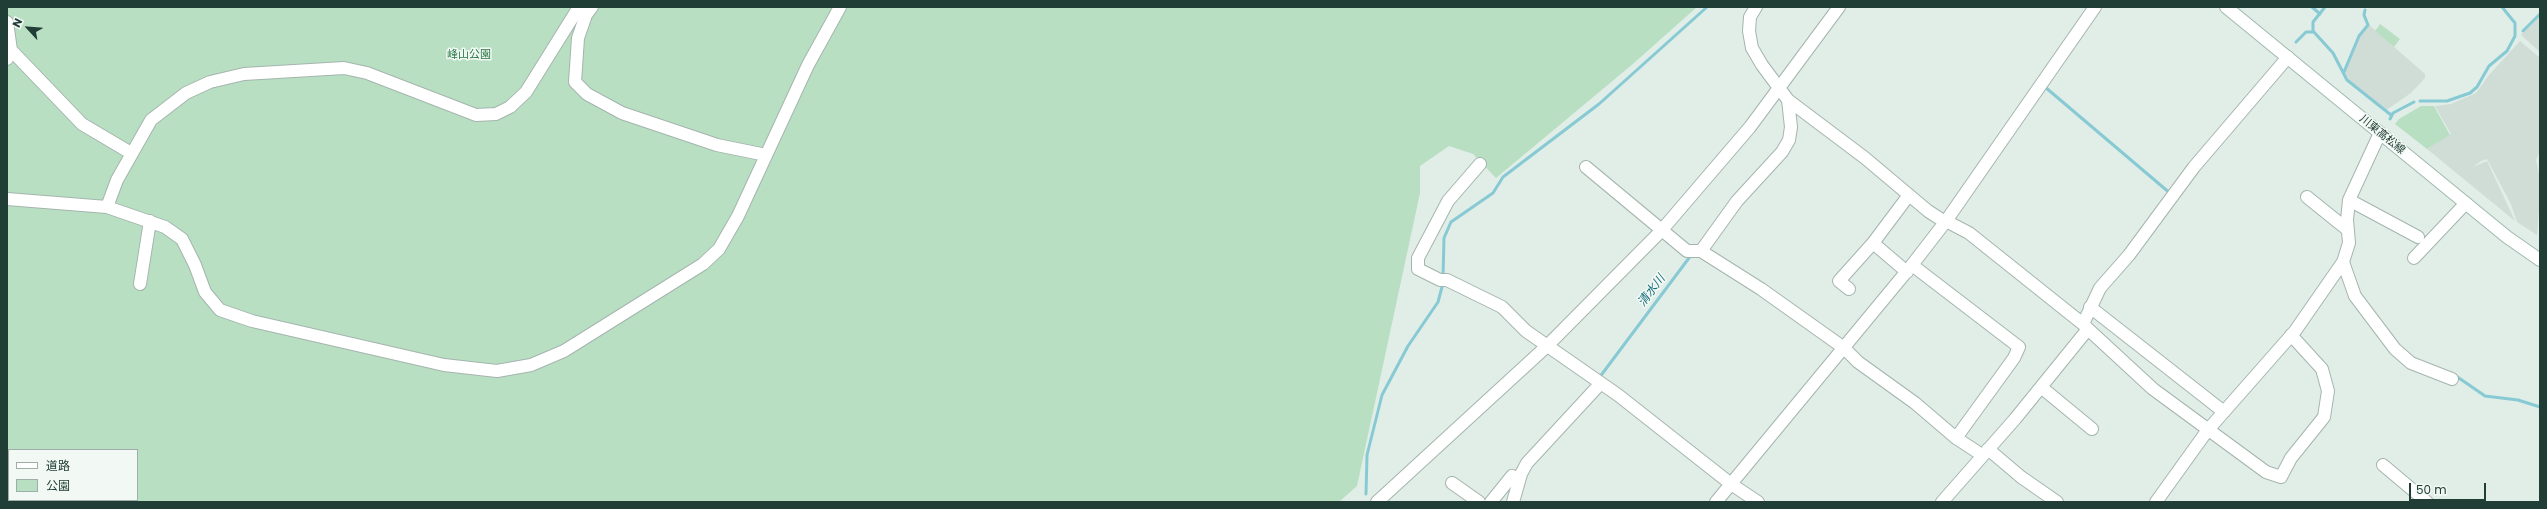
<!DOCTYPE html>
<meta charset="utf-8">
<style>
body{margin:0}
#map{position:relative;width:2547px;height:509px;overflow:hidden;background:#e1ede7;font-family:Poppins,"Noto Sans JP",sans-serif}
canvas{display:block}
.frame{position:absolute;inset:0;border:8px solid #213e36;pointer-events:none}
.legend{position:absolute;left:8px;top:449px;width:130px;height:52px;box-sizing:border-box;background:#f2f9f5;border:1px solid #9eaea9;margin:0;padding:5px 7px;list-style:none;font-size:12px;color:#213e36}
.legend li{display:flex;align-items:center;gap:8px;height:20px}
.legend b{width:20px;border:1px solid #9eaea9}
.north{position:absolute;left:8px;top:8px;width:40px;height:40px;-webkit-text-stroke:3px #f2f9f5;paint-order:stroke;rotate:296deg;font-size:11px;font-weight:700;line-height:16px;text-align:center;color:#213e36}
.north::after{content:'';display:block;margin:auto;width:14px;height:18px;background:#213e36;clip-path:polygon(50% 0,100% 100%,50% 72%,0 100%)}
.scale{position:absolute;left:2409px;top:483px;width:77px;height:18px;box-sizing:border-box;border:2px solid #213e36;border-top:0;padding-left:5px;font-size:12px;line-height:14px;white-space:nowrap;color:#213e36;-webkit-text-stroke:3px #f2f9f5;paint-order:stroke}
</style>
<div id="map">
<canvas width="2547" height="509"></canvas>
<div class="frame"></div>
<ul class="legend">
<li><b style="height:5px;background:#fff"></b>道路</li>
<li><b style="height:11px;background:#b9dfc3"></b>公園</li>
</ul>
<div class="north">N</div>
<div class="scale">50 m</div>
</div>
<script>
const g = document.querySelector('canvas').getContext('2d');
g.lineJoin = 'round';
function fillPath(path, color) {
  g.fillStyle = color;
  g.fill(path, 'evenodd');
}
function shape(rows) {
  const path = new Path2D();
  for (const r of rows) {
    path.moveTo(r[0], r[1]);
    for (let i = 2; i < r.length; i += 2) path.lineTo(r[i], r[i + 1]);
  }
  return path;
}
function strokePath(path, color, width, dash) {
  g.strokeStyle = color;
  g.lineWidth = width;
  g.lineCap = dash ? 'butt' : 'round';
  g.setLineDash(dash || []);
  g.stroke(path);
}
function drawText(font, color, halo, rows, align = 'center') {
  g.font = font + ' Poppins,"Noto Sans JP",sans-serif';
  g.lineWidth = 3;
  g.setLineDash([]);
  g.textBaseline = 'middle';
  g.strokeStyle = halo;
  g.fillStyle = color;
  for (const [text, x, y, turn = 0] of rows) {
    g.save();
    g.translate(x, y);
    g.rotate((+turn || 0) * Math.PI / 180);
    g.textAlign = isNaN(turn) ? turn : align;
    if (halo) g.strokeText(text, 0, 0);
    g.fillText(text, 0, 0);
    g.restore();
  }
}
const built = shape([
 [2540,15,2540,52,2521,35],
 [2369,25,2425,74,2425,78,2411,93,2385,111,2352,84,2345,73,2359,37],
 [2520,41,2540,58,2540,151,2536,160,2540,178,2540,196,2537,235,2517,222,2511,204,2487,159,2481,161,2473,167,2487,161,2515,221,2427,149,2451,134,2435,106,2451,104,2476,93,2489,75]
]);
const green = shape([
 [7,7,1697,7,1634,63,1496,178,1473,154,1449,146,1420,166,1420,193,1357,486,1339,502,7,502],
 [9,450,137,450,137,500,9,500],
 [2380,24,2400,39,2394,47,2375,31],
 [2421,106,2434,106,2450,135,2427,149,2395,124,2399,119]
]);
const stream = shape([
 [2312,7,2320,14],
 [2325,7,2313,22,2313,31,2333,53,2347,80,2391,115],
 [2523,31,2540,14],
 [2296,42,2306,32,2313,32],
 [2344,72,2359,36,2368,25,2364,15,2365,10],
 [2045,87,2171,194],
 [2420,101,2447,101,2470,93,2477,87,2489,66,2507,51,2515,36,2515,23,2502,7],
 [2390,119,2393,113,2414,102],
 [1443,277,1444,238,1451,222,1493,193,1503,177,1599,104,1707,7],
 [2456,376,2485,396,2518,400,2540,407],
 [1599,378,1692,254],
 [1366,494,1367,455,1382,395,1408,346,1438,302,1443,283]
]);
const minor = shape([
 [592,7,586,15,578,38,575,82,587,94,622,113,717,145,766,155],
 [1756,7,1750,17,1749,31,1752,48,1762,65,1788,100,1865,158,1928,211,1945,222],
 [7,22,11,50,7,59],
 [11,50,82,124,131,153],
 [1480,164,1448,201,1418,258,1418,269,1440,280,1447,280,1502,307,1526,331,1618,395,1731,484,1758,502],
 [1586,167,1687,251,1701,251,1761,289,1844,348,1858,362,1915,403,1956,438,1982,455],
 [2307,197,2348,230],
 [7,199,107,207,165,227,182,239,195,265,205,292,220,310,252,321,444,365,497,371,531,365,564,351,703,264,719,249,738,216,808,65,840,7],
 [2349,200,2418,237],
 [107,207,117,180,151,120,186,93,210,82,244,74,344,68,367,73,476,115,496,114,510,107,526,92,579,7],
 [1946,221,1969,233,2083,324],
 [1701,251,1737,201,1782,152,1789,140,1791,127,1788,100],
 [2414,258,2466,203],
 [2343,262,2355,296,2395,349,2411,363,2452,379],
 [1912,265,2019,347,2014,358,1956,438],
 [1907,272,1873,243,1909,195],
 [140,284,150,221],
 [1849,289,1839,281,1873,243],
 [2090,307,2224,412],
 [2088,329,2153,389,2266,472,2281,477,2291,458,2324,417,2328,391,2322,369,2291,335],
 [2041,387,2092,429],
 [1988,449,2021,477,2057,502],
 [2383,465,2427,502],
 [1452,483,1479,502],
 [1491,502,1512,476,1519,480],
 [1513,502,1521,474,1527,463,1601,383],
 [1716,502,1912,265,1946,221,2095,7],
 [1942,502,2015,419,2088,329,2083,324,2100,288,2129,255,2194,167,2288,57],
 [2156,502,2207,431,2295,331,2343,262,2349,243,2347,220,2349,200,2380,133]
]);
const tertiary = shape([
 [1377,502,1547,346,1661,231,1750,127,1839,7]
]);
const secondary = shape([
 [2226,7,2507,237,2540,260]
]);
const parkNames = [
 ["峰山公園",469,55]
];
const streetNames = [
 ["川東高松線",2382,135,39]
];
const waterNames = [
 ["清水川",1652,291,-53]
];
fillPath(built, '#d0ddd6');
fillPath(green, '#b9dfc3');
strokePath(stream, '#87cad4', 3);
strokePath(minor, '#a4b5ae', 14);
strokePath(tertiary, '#a4b5ae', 14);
strokePath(secondary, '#9fb9af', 14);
strokePath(minor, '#fff', 12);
strokePath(tertiary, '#fff', 12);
strokePath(secondary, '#fff', 12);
drawText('11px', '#297745', '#f2f9f5', parkNames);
drawText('11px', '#213e36', '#f2f9f5', streetNames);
drawText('italic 12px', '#186f7d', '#f2f9f5', waterNames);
</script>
